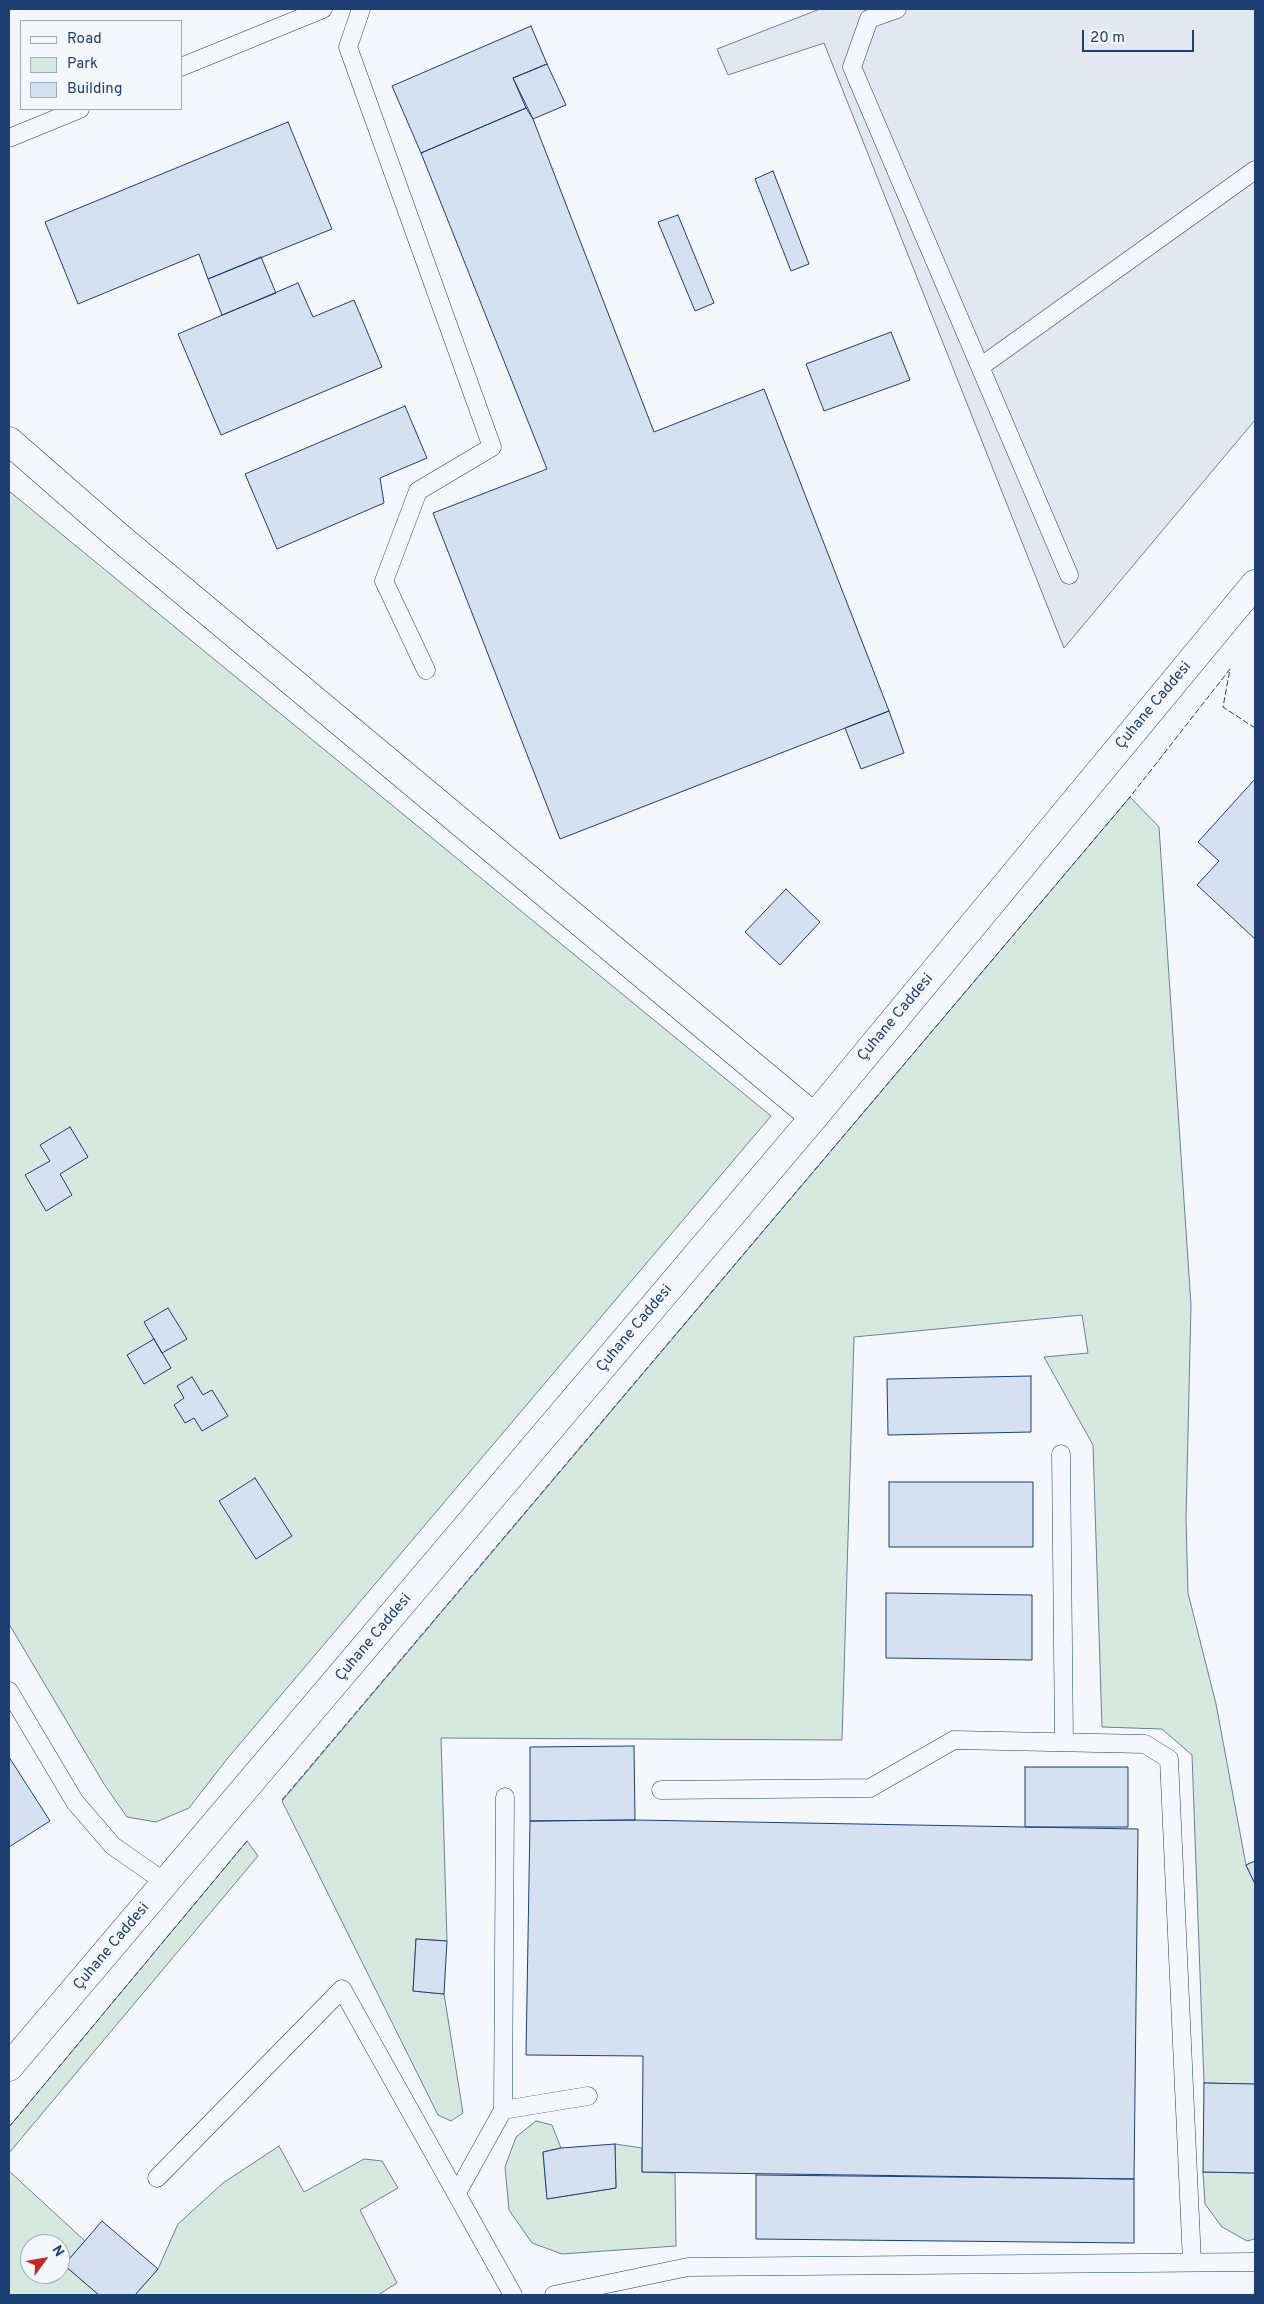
<!DOCTYPE html>
<meta charset="utf-8">
<style>
body{margin:0}
#map{position:relative;width:1264px;height:2304px;overflow:hidden;background:#f4f7fb;font-family:Overpass,sans-serif}
canvas{display:block}
.frame{position:absolute;inset:0;border:10px solid #1d3f73;pointer-events:none}
.legend{position:absolute;left:20px;top:20px;width:162px;height:90px;box-sizing:border-box;background:#f4f7fb;border:1px solid #9eadc5;margin:0;padding:6px 9px;list-style:none;font-size:15px;color:#1d3f73}
.legend li{display:flex;align-items:center;gap:10px;height:25px}
.legend b{width:25px;border:1px solid #9eadc5}
.north{position:absolute;left:20px;top:2234px;width:50px;height:50px;box-sizing:border-box;background:#f4f7fb;border:1px solid #9eadc5;border-radius:50%;rotate:58deg;font-size:14px;font-weight:700;line-height:20px;text-align:center;color:#1d3f73}
.north::after{content:'';display:block;margin:auto;width:18px;height:22px;background:#c62828;clip-path:polygon(50% 0,100% 100%,50% 72%,0 100%)}
.scale{position:absolute;left:1082px;top:30px;width:112px;height:22px;box-sizing:border-box;border:2px solid #1d3f73;border-top:0;padding-left:6px;font-size:15px;line-height:18px;white-space:nowrap;color:#1d3f73;-webkit-text-stroke:4px #f4f7fb;paint-order:stroke}
</style>
<div id="map">
<canvas width="1264" height="2304"></canvas>
<div class="frame"></div>
<ul class="legend">
<li><b style="height:6px;background:#f4f7fb"></b>Road</li>
<li><b style="height:14px;background:#d7e8df"></b>Park</li>
<li><b style="height:14px;background:#d5e0f0"></b>Building</li>
</ul>
<div class="north">N</div>
<div class="scale">20 m</div>
</div>
<script>
const g = document.querySelector('canvas').getContext('2d');
g.lineJoin = 'round';
function fillPath(path, color) {
  g.fillStyle = color;
  g.fill(path, 'evenodd');
}
function shape(rows) {
  const path = new Path2D();
  for (const r of rows) {
    path.moveTo(r[0], r[1]);
    for (let i = 2; i < r.length; i += 2) path.lineTo(r[i], r[i + 1]);
  }
  return path;
}
function strokePath(path, color, width, dash) {
  g.strokeStyle = color;
  g.lineWidth = width;
  g.lineCap = dash ? 'butt' : 'round';
  g.setLineDash(dash || []);
  g.stroke(path);
}
function drawText(font, color, halo, rows, align = 'center') {
  g.font = font + ' Overpass,sans-serif';
  g.lineWidth = 4;
  g.setLineDash([]);
  g.textBaseline = 'middle';
  g.strokeStyle = halo;
  g.fillStyle = color;
  for (const [text, x, y, turn = 0] of rows) {
    g.save();
    g.translate(x, y);
    g.rotate((+turn || 0) * Math.PI / 180);
    g.textAlign = isNaN(turn) ? turn : align;
    if (halo) g.strokeText(text, 0, 0);
    g.fillText(text, 0, 0);
    g.restore();
  }
}
const green = shape([
 [9,491,771,1116,227,1759,189,1808,156,1822,127,1817,104,1784,9,1624,9,491],
 [1130,797,1159,827,1191,1305,1186,1519,1188,1593,1216,1704,1246,1865,1255,1884,1255,2084,1204,2083,1192,1755,1162,1729,1102,1727,1093,1445,1044,1357,1088,1353,1082,1315,854,1337,842,1740,441,1738,447,1941,416,1939,413,1991,444,1994,463,2113,451,2121,438,2115,282,1801,1130,797],
 [247,1841,258,1856,9,2153,9,2127,247,1841],
 [536,2121,552,2125,561,2148,543,2152,547,2199,616,2188,615,2144,642,2148,642,2172,675,2173,676,2246,562,2254,532,2243,509,2210,505,2167,516,2137,536,2121],
 [279,2146,304,2192,364,2159,382,2161,398,2188,360,2210,397,2283,378,2295,135,2295,158,2269,178,2224,223,2183,279,2146],
 [9,2171,85,2241,64,2265,99,2295,9,2295,9,2171],
 [30,2244,60,2244,60,2274,30,2274,30,2244],
 [1203,2172,1255,2173,1255,2239,1247,2241,1222,2227,1205,2204,1203,2172]
]);
const parking = shape([
 [820,9,1255,9,1255,420,1064,648,824,43,728,75,717,49,820,9]
]);
const building = shape([
 [531,26,547,64,513,78,526,108,421,153,392,86,531,26],
 [547,64,566,105,533,119,513,78,547,64],
 [526,108,533,119,654,432,764,389,889,711,560,839,433,513,547,469,421,153,526,108],
 [288,122,332,229,208,279,199,254,78,304,45,222,288,122],
 [773,171,809,264,791,271,755,179,773,171],
 [678,215,714,303,695,311,658,222,678,215],
 [261,257,276,293,222,315,208,279,261,257],
 [298,283,313,317,354,300,382,367,221,435,178,334,298,283],
 [891,332,910,380,824,411,806,364,891,332],
 [405,406,427,458,380,478,384,503,277,549,245,474,405,406],
 [889,711,904,753,861,769,845,728,889,711],
 [1255,779,1255,939,1197,885,1219,861,1198,842,1255,779],
 [786,889,820,922,780,965,745,932,786,889],
 [70,1127,88,1157,60,1174,72,1195,46,1211,25,1175,50,1161,40,1145,70,1127],
 [168,1308,187,1339,162,1353,144,1322,168,1308],
 [154,1339,171,1368,144,1384,127,1355,154,1339],
 [1031,1376,1031,1432,888,1435,887,1379,1031,1376],
 [192,1377,203,1395,212,1390,228,1416,202,1431,194,1418,185,1423,174,1405,184,1398,177,1386,192,1377],
 [255,1478,292,1536,256,1559,219,1501,255,1478],
 [889,1482,1033,1482,1033,1547,889,1547,889,1482],
 [886,1593,1032,1595,1032,1660,886,1658,886,1593],
 [634,1746,635,1820,530,1821,530,1747,634,1746],
 [9,1757,50,1821,9,1847,9,1757],
 [1025,1767,1128,1767,1128,1827,1025,1827,1025,1767],
 [635,1820,1138,1829,1134,2179,642,2172,643,2056,526,2055,530,1821,635,1820],
 [1255,1861,1255,1884,1246,1865,1255,1861],
 [416,1939,447,1941,444,1994,413,1991,416,1939],
 [1204,2083,1255,2084,1255,2173,1203,2172,1204,2083],
 [615,2144,616,2188,547,2199,543,2152,561,2148,615,2144],
 [756,2175,1134,2179,1134,2243,756,2239,756,2175],
 [102,2221,158,2269,135,2295,99,2295,64,2265,102,2221]
]);
const lane = shape([
 [361,9,348,47,492,447,418,491,384,581,426,670],
 [897,9,869,19,852,67,1069,575],
 [181,67,323,9],
 [9,138,80,109],
 [980,367,1255,170],
 [1061,1454,1064,1742],
 [9,1691,75,1802,113,1846,166,1883],
 [661,1790,870,1788,954,1740,1145,1744,1169,1759,1192,2262],
 [503,2110,505,1797],
 [157,2178,342,1989,513,2295],
 [457,2193,503,2110,588,2096],
 [554,2295,688,2267,1255,2262]
]);
const street = shape([
 [9,441,120,538,814,1117]
]);
const primary = shape([
 [9,2067,814,1117,1255,584]
]);
const fence = shape([
 [282,1800,1130,797,1230,669,1223,707,1255,728],
 [9,2127,247,1841]
]);
const streetNames = [
 ["Çuhane Caddesi",1154,706,-50],
 ["Çuhane Caddesi",896,1018,-50],
 ["Çuhane Caddesi",635,1329,-50],
 ["Çuhane Caddesi",374,1638,-50],
 ["Çuhane Caddesi",112,1947,-50]
];
fillPath(green, '#d7e8df');
strokePath(green, '#687fa3', 1);
fillPath(parking, '#e3e8f0');
strokePath(parking, '#687fa3', 1);
fillPath(building, '#d5e0f0');
strokePath(building, '#1d3f73', 1);
strokePath(lane, '#1d3f73', 19);
strokePath(street, '#1d3f73', 29);
strokePath(primary, '#1d3f73', 29);
strokePath(lane, '#f4f7fb', 18);
strokePath(street, '#f4f7fb', 28);
strokePath(primary, '#f4f7fb', 28);
strokePath(fence, '#1d3f73', 1, [6, 2.5]);
drawText('15px', '#1d3f73', '#f4f7fb', streetNames);
</script>
